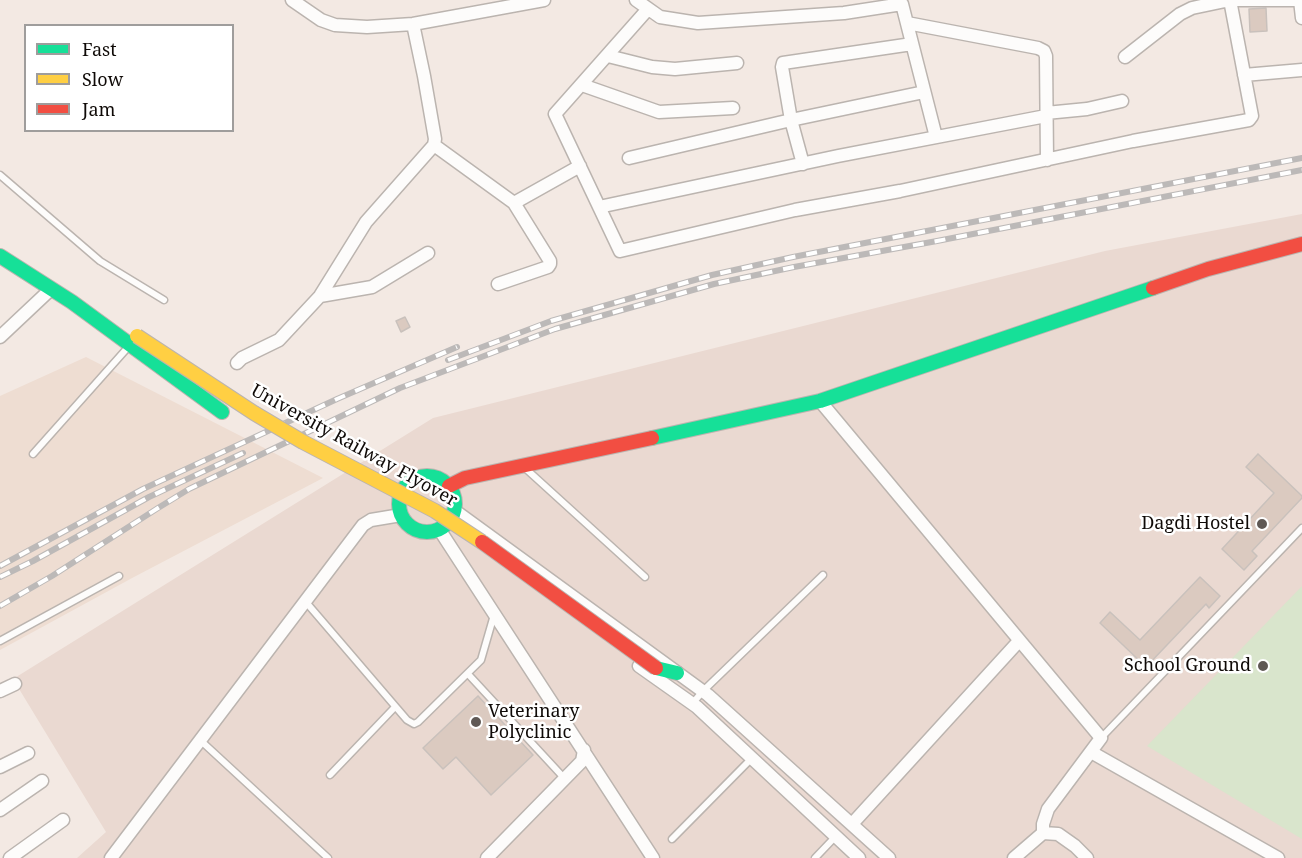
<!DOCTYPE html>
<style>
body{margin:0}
#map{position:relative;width:1302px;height:858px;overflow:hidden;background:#f3e9e3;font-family:"Noto Serif",serif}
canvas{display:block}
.legend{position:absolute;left:24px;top:24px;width:210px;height:108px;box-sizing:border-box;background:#fff;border:2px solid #9f9d9c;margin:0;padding:8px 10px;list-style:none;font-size:18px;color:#0f0a07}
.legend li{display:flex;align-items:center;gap:12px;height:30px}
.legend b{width:30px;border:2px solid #9f9d9c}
</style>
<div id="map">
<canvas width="1302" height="858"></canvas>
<ul class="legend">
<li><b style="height:8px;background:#16e098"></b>Fast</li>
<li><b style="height:8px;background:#ffcf43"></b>Slow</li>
<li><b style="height:8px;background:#f24e42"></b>Jam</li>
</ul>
</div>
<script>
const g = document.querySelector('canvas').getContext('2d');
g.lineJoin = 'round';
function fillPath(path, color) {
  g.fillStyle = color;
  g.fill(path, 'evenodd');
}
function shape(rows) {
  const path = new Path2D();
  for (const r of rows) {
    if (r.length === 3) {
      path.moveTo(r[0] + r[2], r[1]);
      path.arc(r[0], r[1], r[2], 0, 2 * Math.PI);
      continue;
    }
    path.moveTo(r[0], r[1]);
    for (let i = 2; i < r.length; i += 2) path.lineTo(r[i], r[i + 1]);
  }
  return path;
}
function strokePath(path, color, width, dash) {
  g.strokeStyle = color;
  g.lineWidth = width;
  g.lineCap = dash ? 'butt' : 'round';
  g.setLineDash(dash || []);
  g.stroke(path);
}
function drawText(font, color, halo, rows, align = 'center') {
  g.font = font + ' "Noto Serif",serif';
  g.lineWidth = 5;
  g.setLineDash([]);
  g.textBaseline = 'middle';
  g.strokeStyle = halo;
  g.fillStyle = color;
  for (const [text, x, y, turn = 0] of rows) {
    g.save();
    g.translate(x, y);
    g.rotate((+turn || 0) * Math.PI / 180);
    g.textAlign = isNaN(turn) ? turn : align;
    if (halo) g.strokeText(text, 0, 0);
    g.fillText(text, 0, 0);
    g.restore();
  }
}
const built = shape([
 [86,357,323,478,134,577,0,650,0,396]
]);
const education = shape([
 [1302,214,1302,858,77,858,106,832,13,679,433,418,1105,251]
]);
const green = shape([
 [1302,586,1302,839,1147,746]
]);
const building = shape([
 [1266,8,1267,31,1250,32,1249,9,1266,8],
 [405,317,410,327,401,332,396,321,405,317],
 [1258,454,1302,496,1302,498,1252,551,1257,556,1244,570,1222,549,1274,493,1246,467,1258,454],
 [1200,577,1220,596,1209,608,1206,604,1146,667,1100,623,1110,612,1140,640,1200,577],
 [478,696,533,755,491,795,456,757,443,769,423,748,478,696]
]);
const lane = shape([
 [0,175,100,261,164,300],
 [33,454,130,345],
 [525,468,645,577],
 [305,601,407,720,414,724,418,722,481,660,494,615],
 [0,641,119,576],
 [468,674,565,779],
 [692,704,703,691,823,575],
 [1101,738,1302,528],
 [200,740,328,858],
 [330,775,395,707],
 [672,839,752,758],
 [815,858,836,836]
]);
const street = shape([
 [292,0,321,20,335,25,367,27,413,24,544,0],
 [636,0,660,17,698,23,844,13,902,4,936,137],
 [1300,0,1302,18],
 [648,9,555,114,620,251,795,210,900,191,1133,141,1249,120,1252,116,1230,0],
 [907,23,1038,48,1044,51,1046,56,1047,160],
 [608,56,652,67,675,69,737,63],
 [1125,57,1180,14,1192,8,1230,0,1300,0],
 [1244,75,1302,70],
 [582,85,659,112,733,108],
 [1046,113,1087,109,1122,101],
 [434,145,514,203,550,261,550,264,548,267,498,284],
 [629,158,791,120,924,92],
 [803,164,791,120,782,67,783,63,912,44],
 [514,203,580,166],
 [599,207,838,156,1046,116],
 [320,296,372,287,428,253],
 [0,337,51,289],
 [237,363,242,358,279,340,320,296,366,222,434,145,435,139,424,76,413,24],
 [820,401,1101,738,1048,809,1043,824,1043,833],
 [454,510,708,695,889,858],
 [439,529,653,858],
 [639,666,697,707,859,858],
 [0,691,15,684],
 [1091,752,1278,858],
 [0,767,28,753],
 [0,810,42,781],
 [852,824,1019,641],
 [10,858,63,820],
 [111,858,363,525,371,520,401,515],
 [487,858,582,761,584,750],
 [1014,858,1043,833,1058,834,1075,846,1087,858]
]);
const fast = shape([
 [0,256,72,302,222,412],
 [652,438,820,401,1153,288],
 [427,504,28],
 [656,668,677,673]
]);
const jam = shape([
 [1153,288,1208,269,1302,244],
 [449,486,465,478,652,438]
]);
const rail = shape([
 [448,360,551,321,712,275,793,257,1302,158],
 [0,566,143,489,337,399,457,347],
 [0,577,33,561,149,497,243,453],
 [0,606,52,576,158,508,189,489,400,388,555,329,714,284,794,267,937,241,1302,170]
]);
const slowBridge = shape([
 [137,336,254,413,303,442,435,511,482,542]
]);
const jamBridge = shape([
 [482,542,656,668]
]);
const markers = [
 [1262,524,6,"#5f5854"],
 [1263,666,6,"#5f5854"],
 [476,722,6,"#5f5854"]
];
const streetNames = [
 ["University Railway Flyover",354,446,29]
];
const poiNames = [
 ["Dagdi Hostel",1250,524],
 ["School Ground",1251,666],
 ["Veterinary",488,712,"left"],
 ["Polyclinic",488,733,"left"]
];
fillPath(built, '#eeddd2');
fillPath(education, '#ead9d1');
fillPath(green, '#d9e5cc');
fillPath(building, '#dbcac0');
strokePath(building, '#c9c1bc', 1.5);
strokePath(lane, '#bbb4af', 9);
strokePath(street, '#bbb4af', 15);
strokePath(fast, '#bbb4af', 16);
strokePath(jam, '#bbb4af', 16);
strokePath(lane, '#fdfcfb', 6);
strokePath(street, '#fdfcfb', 12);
strokePath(fast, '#16e098', 14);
strokePath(jam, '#f24e42', 14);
strokePath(rail, '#bcb9b8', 6);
strokePath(rail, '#fff', 4, [11]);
strokePath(slowBridge, '#bbb4af', 16, []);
strokePath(jamBridge, '#bbb4af', 16, []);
strokePath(slowBridge, '#ffcf43', 14);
strokePath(jamBridge, '#f24e42', 14);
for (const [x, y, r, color] of markers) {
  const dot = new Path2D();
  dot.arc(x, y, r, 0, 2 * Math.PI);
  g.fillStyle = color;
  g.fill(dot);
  strokePath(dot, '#fff', 2);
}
drawText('18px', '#0f0a07', '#fff', streetNames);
drawText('18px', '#0f0a07', '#fff', poiNames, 'right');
</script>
